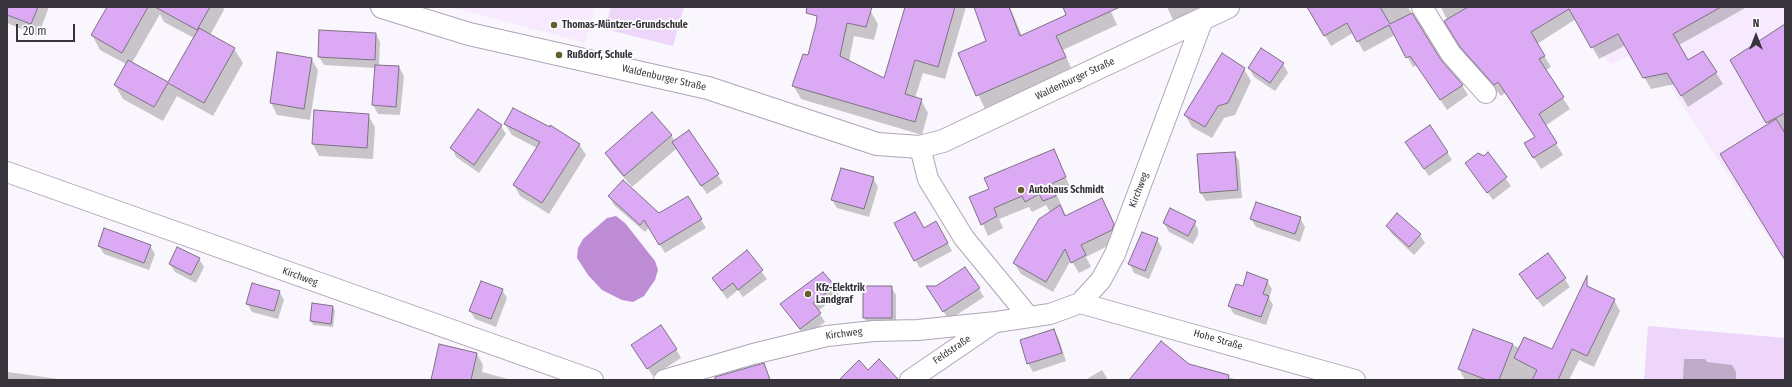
<!DOCTYPE html>
<meta charset="utf-8">
<style>
body{margin:0}
#map{position:relative;width:1792px;height:387px;overflow:hidden;background:#faf6fd;font-family:"Fira Sans Condensed",sans-serif}
canvas{display:block}
.frame{position:absolute;inset:0;border:8px solid #38343b;pointer-events:none}
.north{position:absolute;left:1736px;top:16px;width:40px;height:40px;-webkit-text-stroke:3px #fff;paint-order:stroke;rotate:0deg;font-size:11px;font-weight:700;line-height:16px;text-align:center;color:#38343b}
.north::after{content:'';display:block;margin:auto;width:14px;height:18px;background:#38343b;clip-path:polygon(50% 0,100% 100%,50% 72%,0 100%)}
.scale{position:absolute;left:16px;top:24px;width:59px;height:18px;box-sizing:border-box;border:2px solid #38343b;border-top:0;padding-left:5px;font-size:12px;line-height:14px;white-space:nowrap;color:#38343b;-webkit-text-stroke:3px #fff;paint-order:stroke}
</style>
<div id="map">
<canvas width="1792" height="387"></canvas>
<div class="frame"></div>
<div class="north">N</div>
<div class="scale">20 m</div>
</div>
<script>
const g = document.querySelector('canvas').getContext('2d');
g.lineJoin = 'round';
function fillPath(path, color) {
  g.fillStyle = color;
  g.fill(path, 'evenodd');
}
function shape(rows) {
  const path = new Path2D();
  for (const r of rows) {
    path.moveTo(r[0], r[1]);
    for (let i = 2; i < r.length; i += 2) path.lineTo(r[i], r[i + 1]);
  }
  return path;
}
function strokePath(path, color, width, dash) {
  g.strokeStyle = color;
  g.lineWidth = width;
  g.lineCap = dash ? 'butt' : 'round';
  g.setLineDash(dash || []);
  g.stroke(path);
}
function drawText(font, color, halo, rows, align = 'center') {
  g.font = font + ' "Fira Sans Condensed",sans-serif';
  g.lineWidth = 3.5;
  g.setLineDash([]);
  g.textBaseline = 'middle';
  g.strokeStyle = halo;
  g.fillStyle = color;
  for (const [text, x, y, turn = 0] of rows) {
    g.save();
    g.translate(x, y);
    g.rotate((+turn || 0) * Math.PI / 180);
    g.textAlign = isNaN(turn) ? turn : align;
    if (halo) g.strokeText(text, 0, 0);
    g.fillText(text, 0, 0);
    g.restore();
  }
}
const built = shape([
 [451,7,595,7,585,43],
 [1570,7,1785,7,1785,263,1664,77,1645,80,1629,57,1611,64,1591,45]
]);
const green = shape([
 [611,7,684,7,673,46,605,29],
 [1648,326,1785,338,1785,380,1644,380]
]);
const water = shape([
 [616,216,625,223,655,261,658,270,655,280,644,296,633,302,622,300,602,290,588,275,577,258,578,248,583,239,607,218]
]);
const shadow = shape([
 [7,7,49,7,38,36,7,23],
 [108,7,223,7,224,10,210,35,234,49,243,63,213,116,177,96,163,121,123,99,115,85,126,64,100,50,92,35],
 [160,14,164,22,194,38,169,84,132,63],
 [821,7,863,7,870,10,878,24,874,40,854,36,849,61,885,79,906,7,966,7,945,79,923,73,915,98,921,100,928,113,922,135,801,99,793,85,809,56],
 [975,7,1010,7,1022,36,1068,15,1064,7,1109,7,1117,25,1063,50,1072,70,985,109,959,54,987,42],
 [1167,7,1205,7,1174,22],
 [1309,7,1408,7,1440,61,1462,85,1468,95,1447,110,1417,65,1413,67,1395,35,1364,52,1353,33,1331,46],
 [1441,7,1747,7,1679,45,1688,61,1703,52,1723,84,1688,107,1675,84,1651,89,1626,45,1599,59,1576,19,1537,44,1551,67,1545,71,1570,109,1545,126,1563,155,1541,169,1532,155,1536,138,1505,93,1501,96,1468,59,1456,39],
 [376,34,380,42,379,66,399,67,404,76,400,115,378,114,373,105,376,68,324,65,319,57],
 [1785,35,1785,258,1769,125,1732,60],
 [278,53,311,58,318,70,310,120,277,115,271,103],
 [1283,64,1288,73,1275,91,1254,77,1249,68],
 [1244,69,1251,81,1235,115,1224,118,1212,138,1192,127,1185,115],
 [315,111,368,115,375,127,373,159,319,156,313,144],
 [505,124,579,144,586,155,549,214,520,196,514,185,537,148,512,135],
 [501,126,506,134,479,173,456,157,452,148],
 [689,132,723,183,707,194,676,149,632,187,613,165,606,153,671,135,675,141],
 [1053,150,1071,189,1057,195,1066,216,1108,210,1120,236,1118,241,1086,257,1091,267,1079,273,1071,260,1053,292,1021,274,1014,263,1050,212,1046,205,1032,212,1029,207,999,219,1003,228,988,236,971,197,990,189],
 [1411,150,1447,152,1452,160,1429,176],
 [1234,153,1239,161,1242,198,1206,201,1201,193],
 [1488,154,1511,186,1493,200,1466,163],
 [873,178,878,187,869,217,837,208,832,200],
 [609,196,659,214,688,197,706,228,665,253,649,227,645,232,614,205],
 [1397,214,1420,235,1425,243,1414,255,1392,234,1387,226],
 [1300,218,1305,227,1300,242,1256,227,1251,219],
 [1193,220,1198,229,1198,235,1193,244,1169,232,1164,223],
 [924,229,941,231,952,251,920,268,915,260],
 [1157,239,1162,248,1149,279,1134,273,1130,264],
 [99,246,150,246,155,254,149,270,104,254],
 [747,252,767,279,743,297,738,290,727,299,713,278],
 [1548,254,1570,287,1543,307,1525,282],
 [199,259,204,267,196,283,175,272,170,264],
 [1267,281,1272,289,1269,298,1273,305,1266,325,1234,314,1229,306,1243,287],
 [834,287,839,295,818,311,825,322,805,337,781,304],
 [891,287,896,295,896,326,869,326,864,318],
 [979,289,984,297,949,320,932,294],
 [502,290,507,298,496,327,475,319,470,311],
 [279,291,284,300,278,319,252,312,247,303],
 [1614,300,1620,311,1594,367,1579,360,1569,380,1465,380,1459,369,1473,330,1520,348,1552,351],
 [333,307,335,311,333,327,313,325,311,320],
 [1054,330,1059,339,1066,361,1033,372,1028,363],
 [676,349,681,358,653,376,637,353],
 [477,354,483,365,482,372,512,380,432,380],
 [1684,359,1705,359,1707,362,1732,365,1736,372,1736,380,1683,380],
 [764,364,771,380,740,380],
 [1194,367,1238,380,1190,380],
 [1102,370,1108,380,1085,380],
 [8,372,59,379,60,380,7,380]
]);
const building = shape([
 [7,7,38,7,31,24,7,15,7,7],
 [107,7,148,7,122,53,91,35,107,7],
 [155,7,210,7,197,30,155,7],
 [807,7,872,7,866,27,847,23,840,56,884,78,905,7,955,7,938,67,915,60,905,94,922,99,915,122,792,86,803,54,808,55,816,24,817,16,806,13,807,7],
 [974,7,1009,7,1020,36,1066,15,1063,7,1120,7,1056,36,1066,57,976,96,958,53,986,41,974,7],
 [1307,7,1380,7,1390,24,1412,13,1441,60,1463,85,1440,100,1410,56,1406,58,1389,25,1357,42,1347,23,1324,36,1307,7],
 [1468,7,1721,7,1673,34,1688,60,1703,51,1717,72,1681,96,1667,73,1643,78,1618,34,1591,48,1569,9,1531,32,1545,56,1539,59,1564,97,1539,114,1557,143,1533,158,1524,143,1535,137,1498,82,1494,85,1460,47,1444,21,1468,7],
 [1785,24,1785,113,1766,123,1730,60,1785,24],
 [199,28,235,48,204,103,168,83,154,107,114,85,128,60,168,82,199,28],
 [319,30,376,33,375,60,318,57,319,30],
 [1261,48,1284,63,1270,83,1248,68,1261,48],
 [277,52,312,58,304,109,270,103,277,52],
 [1222,53,1245,68,1228,103,1218,106,1205,127,1184,115,1222,53],
 [375,65,399,66,396,107,372,105,375,65],
 [513,108,550,127,550,125,580,144,542,203,513,185,540,142,504,124,513,108],
 [478,109,502,125,474,165,450,148,478,109],
 [314,110,369,114,367,148,312,144,314,110],
 [652,112,672,135,624,176,605,153,652,112],
 [1776,119,1785,133,1785,260,1720,154,1776,119],
 [1430,125,1448,152,1424,169,1405,142,1430,125],
 [689,130,719,174,701,186,672,142,689,130],
 [1054,149,1066,177,1051,184,1056,196,1043,201,1039,194,1025,202,1022,196,994,208,997,216,981,225,969,197,989,189,984,178,1054,149],
 [1235,152,1238,190,1200,193,1197,154,1235,152],
 [1488,152,1507,177,1487,193,1465,163,1478,153,1484,156,1488,152],
 [841,168,874,177,864,209,831,200,841,168],
 [623,180,659,213,688,196,702,219,659,245,644,220,640,225,608,196,623,180],
 [1102,198,1114,224,1112,230,1081,245,1086,255,1071,263,1065,249,1046,282,1013,263,1039,219,1060,205,1065,216,1102,198],
 [1256,202,1301,217,1295,234,1250,219,1256,202],
 [1170,208,1196,221,1188,236,1163,223,1170,208],
 [915,212,924,228,936,221,948,243,914,261,894,223,915,212],
 [1397,213,1421,234,1409,247,1386,226,1397,213],
 [104,228,151,245,144,263,98,246,104,228],
 [1142,232,1158,238,1145,271,1128,264,1142,232],
 [177,247,200,258,191,275,169,264,177,247],
 [747,250,763,270,738,290,733,283,722,291,712,278,747,250],
 [1548,253,1566,278,1537,299,1519,274,1548,253],
 [965,267,980,288,943,312,926,286,936,286,965,267],
 [823,272,835,286,813,303,821,313,800,329,780,304,823,272],
 [1247,272,1268,280,1263,294,1269,296,1261,317,1228,306,1236,284,1243,286,1247,272],
 [1587,276,1587,286,1615,299,1587,356,1572,349,1558,380,1532,380,1537,370,1514,358,1524,337,1552,349,1587,276],
 [481,281,503,289,491,319,469,311,481,281],
 [252,283,280,291,274,311,246,304,252,283],
 [863,286,892,286,892,318,863,318,863,286],
 [312,303,333,306,331,324,310,321,312,303],
 [661,325,677,349,647,369,631,345,661,325],
 [1054,329,1062,353,1027,364,1020,340,1054,329],
 [1473,329,1513,344,1499,380,1487,380,1458,369,1473,329],
 [1161,341,1189,364,1229,375,1228,380,1129,380,1161,341],
 [439,344,477,353,471,380,431,380,439,344],
 [879,359,899,380,839,380,859,360,868,370,879,359],
 [764,363,770,380,715,380,715,377,764,363]
]);
const street = shape([
 [1422,7,1451,54,1486,93],
 [920,147,928,179,964,238,1029,317],
 [7,172,593,380],
 [1080,303,1355,380],
 [664,380,753,354,827,336,874,331,918,330,996,322,1050,314,1080,303,1101,280,1115,254,1203,19],
 [910,380,992,324]
]);
const secondary = shape([
 [382,7,469,34,708,88,877,144,920,147,943,141,1228,7]
]);
const markers = [
 [554,25,4,"#625d2a"],
 [559,55,4,"#625d2a"],
 [1021,190,4,"#625d2a"],
 [808,294,4,"#625d2a"]
];
const poiNames = [
 ["Thomas-Müntzer-Grundschule",562,25],
 ["Rußdorf, Schule",567,55],
 ["Autohaus Schmidt",1029,190],
 ["Kfz-Elektrik",816,288],
 ["Landgraf",816,300]
];
const streetNames = [
 ["Waldenburger Straße",664,78,13],
 ["Waldenburger Straße",1075,79,-25],
 ["Kirchweg",1139,190,-69],
 ["Kirchweg",300,277,20],
 ["Kirchweg",844,334,-7],
 ["Hohe Straße",1218,340,16],
 ["Feldstraße",952,350,-34]
];
fillPath(built, '#f7eafe');
fillPath(green, '#edd6fa');
fillPath(water, '#bd8cd5');
fillPath(shadow, '#0003');
fillPath(building, '#dcaaf5');
strokePath(building, '#7c7181', 1);
strokePath(street, '#b0a5b6', 22);
strokePath(secondary, '#b0a5b6', 24);
strokePath(street, '#fff', 20);
strokePath(secondary, '#fff', 22);
for (const [x, y, r, color] of markers) {
  const dot = new Path2D();
  dot.arc(x, y, r, 0, 2 * Math.PI);
  g.fillStyle = color;
  g.fill(dot);
  strokePath(dot, '#fff', 1.5);
}
drawText('bold 10px', '#38343b', '#fff', poiNames, 'left');
drawText('10px', '#38343b', '#fff', streetNames);
</script>
